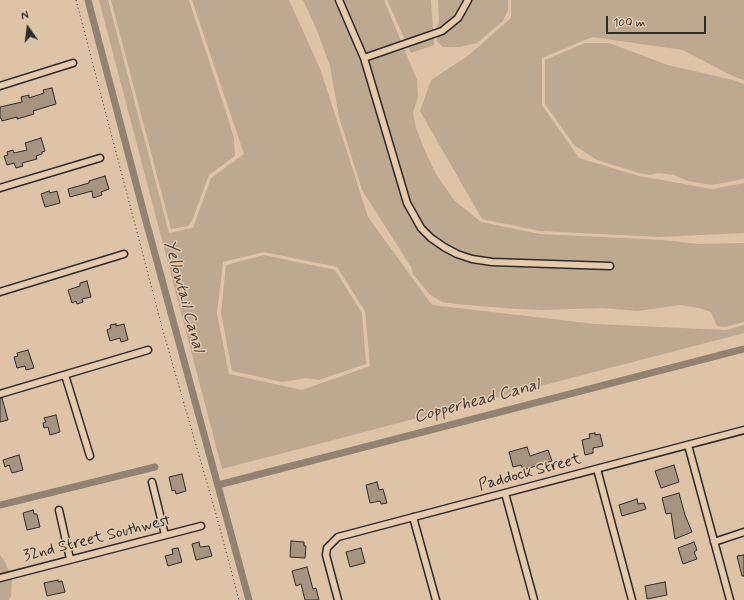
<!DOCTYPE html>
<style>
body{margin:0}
#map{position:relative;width:744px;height:600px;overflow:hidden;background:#dec4a7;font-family:Mynerve,sans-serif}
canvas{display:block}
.north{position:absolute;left:8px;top:8px;width:40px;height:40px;-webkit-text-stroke:3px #e5caac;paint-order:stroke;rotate:346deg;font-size:11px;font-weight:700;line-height:16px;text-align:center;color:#2b2b2b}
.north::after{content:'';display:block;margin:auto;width:14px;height:18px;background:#2b2b2b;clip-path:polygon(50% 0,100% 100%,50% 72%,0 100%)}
.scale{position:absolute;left:606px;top:16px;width:100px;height:18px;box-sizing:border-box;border:2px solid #2b2b2b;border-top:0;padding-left:5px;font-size:12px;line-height:14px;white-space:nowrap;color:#2b2b2b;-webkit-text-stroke:3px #e5caac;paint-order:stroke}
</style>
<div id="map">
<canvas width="744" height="600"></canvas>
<div class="north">N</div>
<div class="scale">100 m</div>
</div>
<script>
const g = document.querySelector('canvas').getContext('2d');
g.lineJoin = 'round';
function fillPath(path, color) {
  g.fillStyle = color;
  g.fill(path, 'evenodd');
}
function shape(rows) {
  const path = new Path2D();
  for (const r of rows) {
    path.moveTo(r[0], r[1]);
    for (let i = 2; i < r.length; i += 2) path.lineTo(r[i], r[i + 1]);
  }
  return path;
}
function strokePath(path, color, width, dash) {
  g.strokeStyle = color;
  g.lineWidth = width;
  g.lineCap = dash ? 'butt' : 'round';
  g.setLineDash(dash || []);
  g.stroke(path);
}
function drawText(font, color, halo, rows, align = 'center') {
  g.font = font + ' Mynerve,sans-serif';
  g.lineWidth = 3;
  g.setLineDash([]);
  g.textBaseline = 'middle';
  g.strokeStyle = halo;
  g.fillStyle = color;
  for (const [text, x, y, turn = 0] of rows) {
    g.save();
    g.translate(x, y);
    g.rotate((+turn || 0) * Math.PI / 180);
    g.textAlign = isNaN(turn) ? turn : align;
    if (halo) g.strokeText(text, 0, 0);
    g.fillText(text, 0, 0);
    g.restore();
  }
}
const green = shape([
 [99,0,108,0,169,233,193,228,211,178,244,154,192,0,289,0,321,71,368,217,432,305,595,324,726,330,744,325,744,333,222,469],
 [264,252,337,267,365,311,370,366,302,390,229,374,217,313,223,262],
 [111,0,189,0,227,115,234,138,235,156,209,175,192,221,188,226,171,229],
 [303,0,384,0,417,80,418,96,413,113,416,128,425,151,436,174,454,200,481,222,540,234,664,240,699,244,744,243,744,322,725,327,717,326,711,312,699,308,680,305,638,311,602,308,544,310,517,309,455,304,442,302,429,294,413,274,411,267,362,190,339,117,330,66,316,28],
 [387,0,431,0,434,45,411,53],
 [438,0,508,0,508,10,503,21,477,43,460,47,443,47,437,41,436,30,439,21],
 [511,0,744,0,744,80,728,74,683,50,592,37,542,58,542,105,579,158,639,176,712,189,744,183,744,233,659,237,540,231,482,219,420,111,431,80,469,55,511,18],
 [585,43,609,43,668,65,733,80,744,84,744,179,712,185,687,181,674,175,658,173,650,175,639,173,597,160,574,145,545,104,545,60],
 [264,255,335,270,362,313,366,364,319,380,306,378,282,382,232,371,221,313,226,265],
 [0,555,4,560,12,578,11,596,9,600,0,600]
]);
const canal = shape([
 [88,0,143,210,249,600],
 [218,485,744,349],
 [0,505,155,467]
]);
const building = shape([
 [52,88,56,104,33,111,34,114,17,119,17,117,2,121,1,118,0,118,0,107,22,102,21,97,29,95,29,98,44,93,43,90,52,88],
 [41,138,45,151,42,152,42,154,36,156,37,159,22,163,23,166,16,168,14,163,7,165,4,156,8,155,7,152,13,150,14,153,27,150,25,143,41,138],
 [105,176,109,189,101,192,102,195,93,198,92,191,70,197,68,189,89,183,89,181,105,176],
 [49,191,50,193,57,191,60,203,45,207,41,194,49,191],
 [87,281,91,297,82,299,83,302,77,304,76,301,72,303,68,290,80,286,80,283,87,281],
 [116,324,116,326,124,324,128,340,121,342,120,338,110,341,107,330,111,328,110,325,116,324],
 [28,350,34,368,26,370,25,366,17,368,14,357,18,356,17,353,28,350],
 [0,398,2,398,8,420,0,422,0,398],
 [56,415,60,432,50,435,48,427,44,428,43,423,46,422,44,418,56,415],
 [595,433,595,435,600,434,603,446,593,448,593,453,585,455,582,440,590,438,589,434,595,433],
 [527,447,530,456,548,450,552,461,523,470,521,465,513,467,509,452,527,447],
 [19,455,23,470,12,473,9,465,5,467,3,460,19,455],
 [674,465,679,482,661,488,655,471,674,465],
 [182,474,186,491,176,494,175,490,172,491,169,477,182,474],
 [377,482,379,490,383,489,387,503,381,504,380,501,370,503,366,485,377,482],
 [679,493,685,515,692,532,675,539,671,513,666,514,662,498,679,493],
 [637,499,638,504,644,503,646,509,622,516,619,505,637,499],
 [33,510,34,514,37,514,40,527,27,530,23,513,33,510],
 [291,541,304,542,304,546,306,546,305,558,290,557,291,541],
 [199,542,200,547,209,546,212,556,196,560,192,544,199,542],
 [694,542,697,550,694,552,697,559,683,564,678,548,694,542],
 [178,548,182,562,168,566,165,556,173,554,172,549,178,548],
 [361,548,365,563,350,567,346,552,361,548],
 [744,555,744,576,742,576,737,556,744,555],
 [307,567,313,589,316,588,319,600,305,600,301,584,296,586,292,571,307,567],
 [58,580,58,582,62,581,65,592,47,596,44,583,58,580],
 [665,582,667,595,647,599,645,586,665,582]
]);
const path = shape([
 [76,0,163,331,216,514,239,600]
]);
const minor = shape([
 [339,0,364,58,407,203,421,228,431,238,444,247,457,254,472,259,492,262,610,266],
 [364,58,442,31,458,18,468,0],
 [0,86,73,63],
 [0,188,100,158],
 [0,292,124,254],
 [65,375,90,456],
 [0,394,148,350],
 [688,445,730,600],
 [597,469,632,600],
 [152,482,165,535],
 [505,493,534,600],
 [59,510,70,559],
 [413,517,436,600],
 [714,542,744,532],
 [0,578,201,526],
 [338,600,326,555,327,548,338,537,744,430]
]);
const streetNames = [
 ["Paddock Street",530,473,-15],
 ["32nd Street Southwest",97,539,-14]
];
const waterNames = [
 ["Yellowtail Canal",183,296,75],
 ["Copperhead Canal",477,402,-15]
];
fillPath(green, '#bda890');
strokePath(canal, '#928272', 7);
fillPath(building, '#a69480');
strokePath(building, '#2b2b2b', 1);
strokePath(minor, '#2b2b2b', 9);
strokePath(path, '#2b2b2b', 1, [1, 3]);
strokePath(minor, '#e5caac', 6);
drawText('16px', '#2b2b2b', '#e5caac', streetNames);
drawText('italic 17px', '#403c39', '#e5caac', waterNames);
</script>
